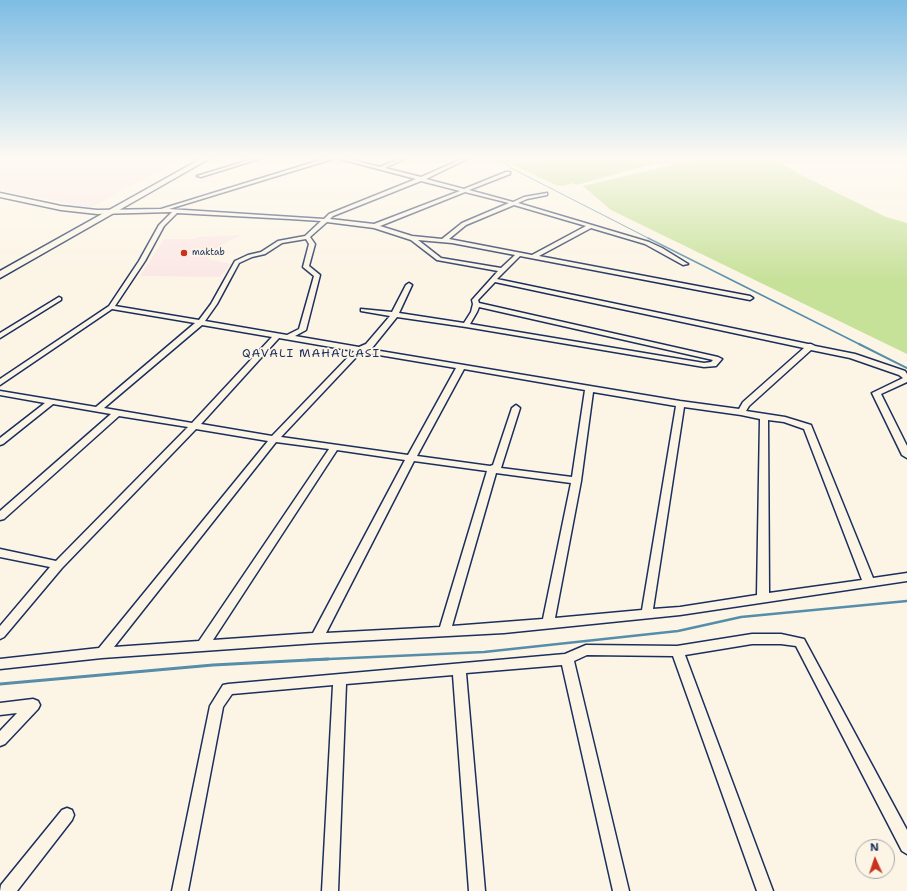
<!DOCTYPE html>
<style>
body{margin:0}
#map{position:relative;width:907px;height:891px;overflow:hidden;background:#fcf5e5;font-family:"Shantell Sans",sans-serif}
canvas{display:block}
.north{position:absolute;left:855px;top:839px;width:40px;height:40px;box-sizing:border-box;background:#fcf5e5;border:1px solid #a2a6af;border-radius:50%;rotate:357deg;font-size:11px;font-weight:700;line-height:16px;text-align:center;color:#1b2f5e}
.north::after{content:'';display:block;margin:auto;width:14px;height:18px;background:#c8321e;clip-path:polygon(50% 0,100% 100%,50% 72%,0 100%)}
</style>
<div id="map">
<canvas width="907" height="891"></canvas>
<div class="north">N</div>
</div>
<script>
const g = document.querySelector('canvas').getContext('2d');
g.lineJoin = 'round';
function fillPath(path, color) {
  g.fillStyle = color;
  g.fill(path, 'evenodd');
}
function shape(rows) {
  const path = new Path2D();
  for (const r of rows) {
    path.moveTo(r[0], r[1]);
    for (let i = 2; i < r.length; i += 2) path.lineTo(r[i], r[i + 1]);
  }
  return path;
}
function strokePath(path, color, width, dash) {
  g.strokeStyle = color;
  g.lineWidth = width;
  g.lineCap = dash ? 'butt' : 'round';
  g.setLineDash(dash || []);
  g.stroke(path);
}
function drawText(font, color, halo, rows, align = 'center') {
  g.font = font + ' "Shantell Sans",sans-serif';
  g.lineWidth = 3.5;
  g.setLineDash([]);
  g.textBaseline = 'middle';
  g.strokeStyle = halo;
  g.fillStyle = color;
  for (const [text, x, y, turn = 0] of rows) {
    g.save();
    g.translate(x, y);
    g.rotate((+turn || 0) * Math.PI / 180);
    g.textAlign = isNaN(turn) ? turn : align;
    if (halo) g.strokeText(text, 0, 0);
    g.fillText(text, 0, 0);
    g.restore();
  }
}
const built = shape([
 [22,157,185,157,90,208,0,190,0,164],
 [242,235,219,246,208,259,231,264,220,277,140,276,164,239,196,239,198,237]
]);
const green = shape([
 [567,157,642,157,656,163,576,185,573,183,562,186,556,185,511,164],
 [699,157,771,157,799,174,886,217,907,223,907,354,611,210,583,186,689,161]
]);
const streamFar4 = shape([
 [496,157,511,168,650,239]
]);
const streamFar3 = shape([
 [648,238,861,345]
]);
const streamFar2 = shape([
 [859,344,907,368]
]);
const streamFar1 = shape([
 [307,660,484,652,678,631,741,617,907,601]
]);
const stream = shape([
 [0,684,213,665,328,659]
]);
const minor = shape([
 [259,157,265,157,201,177,197,176,259,157],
 [330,157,341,157,380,167,404,157,409,157,385,168,421,177,466,157,471,157,426,179,464,189,506,172,510,172,510,174,469,190,513,202,524,197,547,193,547,195,527,199,518,203,649,242,662,248,688,264,683,265,645,244,591,228,539,256,750,296,753,298,750,300,520,256,497,279,808,344,811,344,815,346,855,354,905,371,907,374,907,382,881,394,907,446,907,458,902,455,872,393,903,378,899,375,850,358,811,350,749,406,746,411,785,417,811,425,873,578,907,573,907,581,680,615,504,633,317,643,102,658,0,669,0,659,99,648,268,441,196,429,62,568,4,637,0,639,0,626,50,567,0,557,0,549,56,561,188,427,119,416,4,519,0,520,0,511,111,414,53,404,3,444,0,445,0,438,45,403,0,395,0,391,96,407,195,323,112,309,0,385,0,379,109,306,139,261,159,225,172,212,97,214,61,210,0,197,0,193,61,206,97,210,161,209,330,157],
 [336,158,416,179,329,214,324,219,169,209,336,158],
 [421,181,460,191,374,224,330,219,333,216,421,181],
 [465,192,509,203,462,223,442,239,412,236,380,226,465,192],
 [514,205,586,226,532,255,449,239,466,225,514,205],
 [177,213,290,219,321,221,305,236,278,241,261,252,248,255,235,261,211,304,199,320,115,306,145,261,164,226,177,213],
 [327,222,374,228,411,240,437,260,498,271,472,300,473,304,471,312,464,323,399,313,412,285,409,283,406,285,392,312,361,309,361,311,390,316,366,344,359,347,295,336,306,330,320,275,309,266,315,244,310,237,327,222],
 [306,239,309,244,303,267,314,276,299,329,287,335,205,321,217,304,239,263,252,257,265,254,282,243,306,239],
 [418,240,452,243,515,255,501,268,441,258,418,240],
 [495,282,804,348,743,402,739,409,680,401,368,349,372,348,397,317,466,327,704,367,716,366,722,359,718,357,479,303,478,300,495,282],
 [479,307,713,360,711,362,704,363,470,324,477,312,479,307],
 [202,325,272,337,192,423,104,408,202,325],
 [279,338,354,351,272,436,201,424,279,338],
 [361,352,456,368,408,455,281,437,361,352],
 [464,369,585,390,572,477,501,468,520,408,516,405,512,408,493,465,490,466,417,456,464,369],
 [593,392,676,406,642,610,555,618,581,481,593,392],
 [684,407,741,415,760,419,757,595,680,607,653,609,684,407],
 [768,420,784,422,804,429,862,580,769,593,768,420],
 [276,442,329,449,199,641,114,647,276,442],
 [337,450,405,460,313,633,213,640,337,450],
 [414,461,487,471,440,627,326,633,414,461],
 [496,473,571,483,543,619,452,626,496,473],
 [59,297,61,298,61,300,0,338,0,333,59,297],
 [752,634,781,634,804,639,907,830,907,854,902,851,796,646,781,644,752,644,685,655,773,891,757,891,673,656,587,655,574,661,629,891,613,891,562,665,466,673,485,891,469,891,453,675,346,684,338,891,322,891,333,685,232,694,223,707,188,891,172,891,210,706,223,685,228,684,565,654,586,645,677,646,752,634],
 [33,699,38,701,40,705,38,709,5,744,0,746,0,731,17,713,0,715,0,703,33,699],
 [67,808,72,810,74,815,72,820,17,891,0,891,1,885,62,810,67,808]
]);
const trunk = shape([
 [204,157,212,157,0,278,0,271,204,157]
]);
const markers = [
 [184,253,4,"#c8321e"]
];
const farPoinames = [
 ["maktab",192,253]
];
const neighbourhoodNames = [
 ["QAVALI MAHALLASI",311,354]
];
fillPath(built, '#fbe7e5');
fillPath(green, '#c6e198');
strokePath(streamFar4, '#568daa', 1);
strokePath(streamFar3, '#568daa', 1.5);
strokePath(streamFar2, '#568daa', 2);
strokePath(streamFar1, '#568daa', 2.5);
strokePath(stream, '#568daa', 3);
strokePath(minor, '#1b2f5e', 3);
strokePath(trunk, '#1b2f5e', 3);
fillPath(minor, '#fcf5e5');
fillPath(trunk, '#fcf5e5');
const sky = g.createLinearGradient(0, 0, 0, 282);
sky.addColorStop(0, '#7dbde4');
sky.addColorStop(0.56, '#fefaf3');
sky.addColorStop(1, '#fefaf300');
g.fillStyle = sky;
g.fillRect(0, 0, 907, 282);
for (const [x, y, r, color] of markers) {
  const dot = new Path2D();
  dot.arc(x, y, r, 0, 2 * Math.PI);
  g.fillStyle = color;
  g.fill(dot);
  strokePath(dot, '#fcf5e5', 1.5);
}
drawText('9px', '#1b2f5e', '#fcf5e5', farPoinames, 'left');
g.letterSpacing = '1px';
drawText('12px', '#1b2f5e', '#fcf5e5', neighbourhoodNames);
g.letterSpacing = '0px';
</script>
